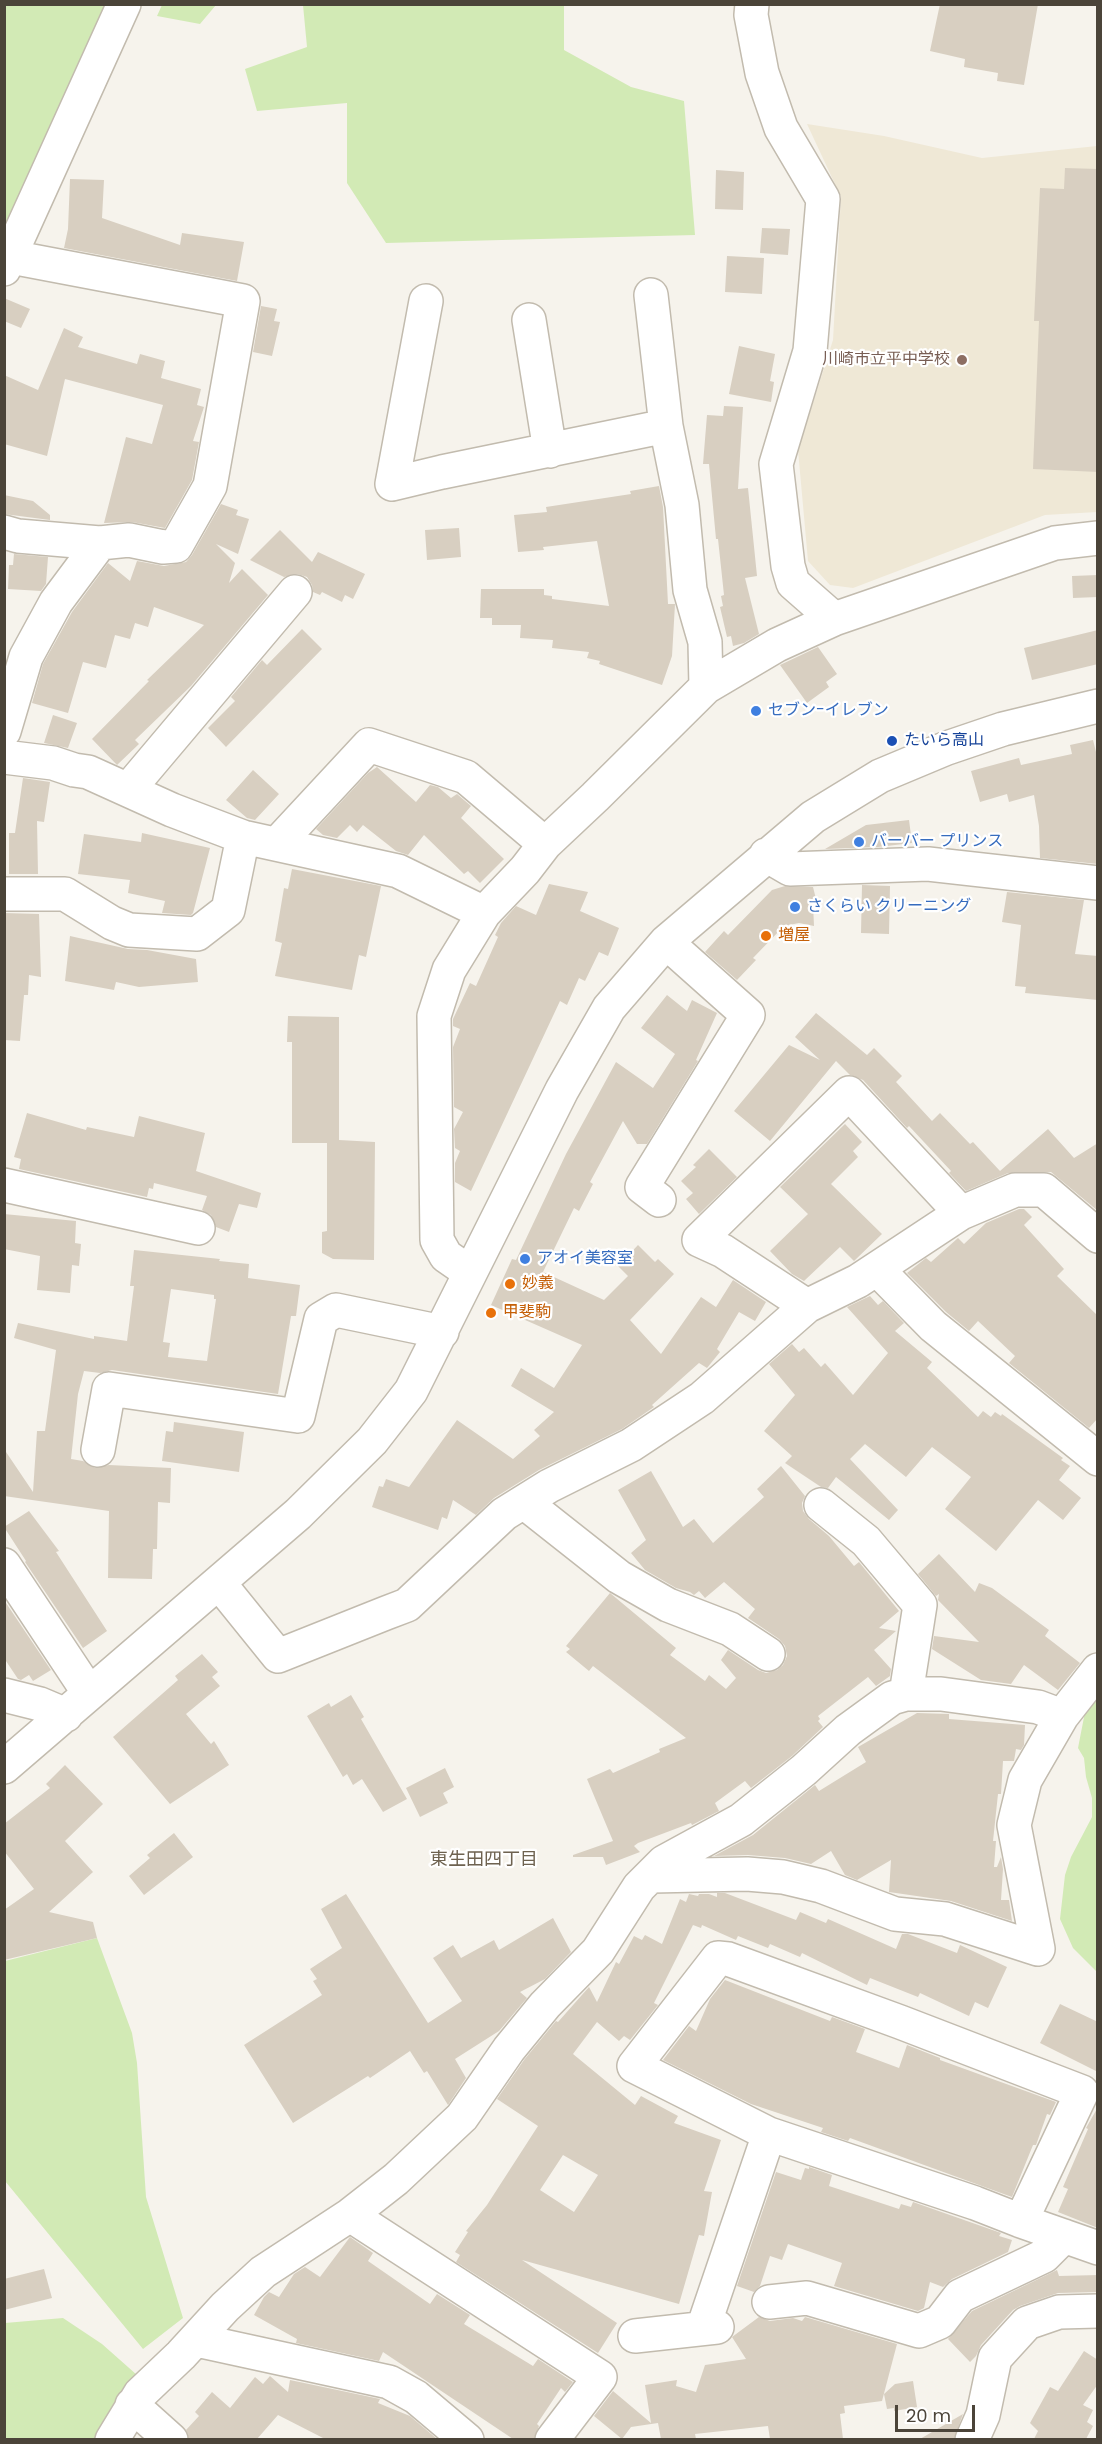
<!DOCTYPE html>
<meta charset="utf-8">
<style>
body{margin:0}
#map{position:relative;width:1102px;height:2444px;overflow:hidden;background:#f6f3ec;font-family:Poppins,sans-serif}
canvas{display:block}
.frame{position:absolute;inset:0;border:6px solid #4b4439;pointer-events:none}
.scale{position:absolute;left:895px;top:2405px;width:80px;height:27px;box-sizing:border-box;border:3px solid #4b4439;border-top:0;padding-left:8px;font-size:18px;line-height:21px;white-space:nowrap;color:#4b4439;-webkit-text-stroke:4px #fff;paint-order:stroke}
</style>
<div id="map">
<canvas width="1102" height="2444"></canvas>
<div class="frame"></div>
<div class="scale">20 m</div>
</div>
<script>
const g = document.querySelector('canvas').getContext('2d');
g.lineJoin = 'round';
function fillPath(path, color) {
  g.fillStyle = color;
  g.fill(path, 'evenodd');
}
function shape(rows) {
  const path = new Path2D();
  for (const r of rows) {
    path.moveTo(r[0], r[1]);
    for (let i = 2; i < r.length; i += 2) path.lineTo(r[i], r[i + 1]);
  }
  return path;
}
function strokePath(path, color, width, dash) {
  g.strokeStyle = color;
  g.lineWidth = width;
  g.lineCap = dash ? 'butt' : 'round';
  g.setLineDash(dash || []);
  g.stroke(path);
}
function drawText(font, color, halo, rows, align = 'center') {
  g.font = font + ' Poppins,"Noto Sans JP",sans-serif';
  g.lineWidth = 4.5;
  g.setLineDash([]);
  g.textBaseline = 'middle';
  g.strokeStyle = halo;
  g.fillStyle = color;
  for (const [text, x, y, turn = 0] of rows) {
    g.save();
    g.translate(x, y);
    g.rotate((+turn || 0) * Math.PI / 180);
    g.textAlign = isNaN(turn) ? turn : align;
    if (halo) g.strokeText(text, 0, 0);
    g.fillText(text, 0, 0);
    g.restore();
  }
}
const education = shape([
 [807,124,884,136,982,158,1097,146,1097,512,1045,515,853,588,830,585,808,561,798,450,833,340,841,197]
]);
const green = shape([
 [5,5,106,5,5,261],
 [162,5,162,4,216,5,200,24,157,16],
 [303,5,564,5,564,50,631,87,684,101,695,235,386,243,347,183,347,103,257,111,245,69,307,47],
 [1097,1689,1097,1972,1073,1948,1060,1919,1065,1875,1071,1857,1092,1817,1092,1798,1086,1777,1084,1758,1078,1748,1085,1712],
 [97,1938,132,2033,137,2063,146,2197,183,2318,143,2349,5,2181,5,1961],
 [63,2318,102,2344,137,2375,110,2439,5,2440,5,2323]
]);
const building = shape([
 [940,4,1038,4,1024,85,997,81,998,73,964,67,965,59,930,51],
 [1065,168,1098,169,1098,472,1033,469,1039,321,1034,321,1040,188,1064,189],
 [716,170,744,172,743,210,715,209],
 [70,179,104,180,102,218,180,245,182,233,244,242,237,281,64,248,68,229],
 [762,228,790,229,788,255,760,253],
 [727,256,764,258,762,294,725,292],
 [4,298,30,309,21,328,4,321],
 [261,306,277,309,274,321,280,322,272,356,253,352],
 [64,328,83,337,78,347,137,364,140,354,165,361,161,378,201,389,197,405,204,407,193,441,199,442,192,480,165,528,132,522,104,523,126,437,152,444,163,405,65,379,47,456,4,444,4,375,38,390],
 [739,346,775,354,770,381,774,382,771,402,729,394],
 [724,406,743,407,738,489,748,488,757,576,745,578,759,634,744,643,733,646,731,636,727,637,720,607,723,606,721,596,724,595,718,539,716,539,709,464,703,464,707,415,723,416],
 [659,486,663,507,668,604,675,604,672,656,662,685,599,664,600,661,587,658,589,652,552,648,553,640,520,638,521,625,492,625,492,618,480,618,481,589,544,589,544,595,552,596,552,599,609,606,597,541,543,547,544,550,518,552,514,515,547,512,546,507,631,494,630,491],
 [4,495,33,501,50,515,50,520,4,514],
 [221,504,238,510,236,515,249,519,238,554,216,544,235,563,229,583,242,569,268,595,191,686,135,740,139,744,117,765,92,739,149,681,147,680,204,625,154,607,148,627,135,623,130,639,115,635,106,668,83,662,68,713,32,703,43,664,72,612,108,563,130,581,137,561,164,566,186,562,192,555],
 [459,528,461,557,427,560,425,530],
 [280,530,312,562,318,552,365,574,353,599,345,595,342,602,322,592,320,595,313,592,312,585,307,577,298,574,284,577,250,560],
 [14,554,48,557,46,584,41,591,8,589,9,565,13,565],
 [1098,575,1098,597,1073,598,1072,576],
 [302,629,322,649,226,747,208,728,235,701,231,697,262,660,267,665],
 [1098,630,1098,664,1032,680,1024,648],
 [818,647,837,674,826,682,829,687,807,703,780,665],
 [53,715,77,723,68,748,44,743],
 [1093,740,1098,760,1098,864,1040,858,1039,826,1034,795,1009,802,1007,794,980,802,971,771,1019,758,1021,765,1072,754,1070,745],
 [377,767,416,802,430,785,438,787,451,798,457,794,471,806,461,818,504,859,480,883,468,871,464,874,424,835,408,855,396,851,363,825,357,832,350,825,337,838,323,835,316,829,368,773],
 [253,770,279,794,255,820,247,818,226,800],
 [23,778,50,782,44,822,37,821,38,874,9,874,9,833,15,833],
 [909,820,912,843,878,847,825,849,866,825],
 [142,833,210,848,193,913,191,915,162,913,165,901,128,893,130,880,78,874,84,834,141,842],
 [292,869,381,886,366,957,359,955,352,990,275,976,282,943,275,941,284,888,288,889],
 [549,884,588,892,580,911,619,928,608,956,599,952,585,981,579,978,567,1005,560,1001,471,1191,455,1182,455,1163,460,1151,455,1148,454,1129,463,1112,454,1107,453,1047,460,1029,453,1026,453,1019,470,983,476,986,498,937,495,935,501,923,516,906,536,915],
 [862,885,890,886,889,934,861,933],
 [785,886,813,887,817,903,813,904,814,926,799,923,784,926,753,958,756,960,737,980,705,952,724,931,728,935,772,890],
 [1007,892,1084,900,1075,954,1098,956,1098,1000,1025,993,1026,987,1015,986,1021,925,1002,922],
 [4,913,39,914,41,977,29,975,28,995,24,995,20,1041,4,1040],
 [70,936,128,949,147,950,196,959,198,982,139,987,116,982,114,990,65,981],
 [667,995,687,1011,692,1000,717,1013,696,1060,698,1061,647,1144,637,1144,623,1121,590,1182,593,1184,579,1211,574,1208,543,1272,604,1300,628,1276,618,1266,638,1245,655,1262,658,1259,674,1274,630,1320,661,1354,701,1297,716,1307,733,1280,766,1302,755,1321,739,1312,717,1349,720,1352,707,1368,699,1363,652,1405,654,1407,622,1429,539,1470,494,1498,476,1515,453,1500,447,1519,442,1517,438,1530,372,1507,379,1486,383,1487,386,1479,409,1487,457,1420,513,1459,540,1436,534,1430,554,1412,511,1386,521,1368,554,1388,582,1345,491,1305,512,1259,516,1260,566,1154,616,1062,653,1088,675,1054,641,1028],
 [816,1013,867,1055,874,1048,902,1076,896,1082,932,1121,940,1113,970,1144,973,1142,1000,1171,1048,1129,1074,1158,1098,1143,1098,1211,1051,1172,1008,1173,966,1191,949,1173,951,1171,909,1126,907,1128,863,1080,850,1075,836,1061,770,1141,734,1111,789,1045,820,1060,795,1037],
 [288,1016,339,1017,339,1140,375,1142,374,1260,333,1259,322,1253,322,1232,327,1231,327,1143,292,1143,292,1042,287,1042],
 [27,1113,86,1130,87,1127,134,1137,139,1116,205,1133,196,1171,261,1193,257,1208,239,1204,229,1232,216,1227,211,1215,202,1210,207,1196,154,1183,153,1189,149,1188,147,1197,19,1169,21,1159,14,1157],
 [845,1124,862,1142,853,1151,858,1157,831,1184,882,1234,854,1261,840,1247,804,1281,792,1274,770,1251,808,1214,780,1187],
 [709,1149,737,1177,699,1214,686,1199,693,1193,681,1181,696,1167,693,1165],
 [1019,1209,1024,1209,1032,1217,1024,1225,1064,1269,1057,1276,1098,1316,1098,1418,1089,1428,1009,1363,1015,1356,978,1321,969,1331,946,1312,907,1273,926,1258,931,1262,958,1238,964,1244,986,1223],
 [4,1214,76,1221,75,1243,81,1244,79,1266,72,1265,70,1293,37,1290,40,1256,4,1249],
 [134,1250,220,1259,219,1261,249,1264,248,1278,300,1285,296,1316,291,1316,278,1394,112,1370,100,1373,84,1371,78,1394,71,1459,83,1461,95,1468,109,1465,171,1468,170,1503,158,1502,157,1549,153,1549,152,1579,108,1578,109,1511,4,1496,4,1449,33,1492,37,1431,45,1431,56,1350,14,1338,18,1323,94,1339,94,1336,127,1341,134,1286,130,1286],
 [171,1289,214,1295,214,1299,216,1299,207,1361,168,1357,170,1343,163,1342],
 [870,1296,878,1305,883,1301,904,1323,895,1331,932,1362,927,1368,978,1417,983,1411,991,1417,995,1412,1001,1416,1002,1414,1063,1458,1061,1460,1070,1466,1059,1480,1081,1498,1063,1520,1038,1500,996,1551,945,1509,971,1477,932,1447,906,1477,865,1444,850,1459,898,1510,889,1520,836,1477,828,1488,821,1487,785,1463,792,1456,764,1431,795,1395,769,1364,792,1344,799,1352,804,1348,821,1367,825,1363,853,1395,888,1353,847,1307],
 [174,1422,244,1432,239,1472,162,1461,166,1431,173,1432],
 [781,1466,805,1496,802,1503,803,1511,809,1519,829,1536,854,1566,859,1562,899,1611,879,1628,896,1631,874,1650,891,1669,890,1676,876,1686,868,1677,818,1716,820,1719,818,1721,823,1727,792,1756,751,1788,745,1781,715,1803,719,1811,692,1825,691,1823,638,1843,634,1846,640,1852,606,1865,603,1857,573,1857,573,1855,613,1841,587,1779,610,1769,613,1773,660,1752,659,1749,686,1738,593,1666,589,1671,566,1652,570,1649,566,1646,610,1593,676,1648,670,1655,705,1681,709,1675,726,1689,736,1678,721,1660,728,1650,758,1670,766,1673,777,1670,783,1665,787,1656,785,1646,779,1639,748,1618,755,1609,724,1582,705,1598,699,1591,694,1595,690,1592,676,1588,645,1570,631,1553,646,1540,618,1490,651,1471,683,1527,694,1519,713,1543,764,1497,757,1489],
 [29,1511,59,1551,56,1552,107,1631,83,1648,25,1562,26,1561,4,1527],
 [939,1554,975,1592,979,1583,992,1588,1049,1630,1045,1636,1080,1663,1058,1690,1024,1665,1011,1684,981,1680,932,1649,934,1636,979,1642,938,1600,939,1594,936,1596,918,1574],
 [4,1600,51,1670,33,1681,29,1675,21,1680,18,1679,4,1658],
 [202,1654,218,1672,212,1677,220,1686,186,1714,211,1744,214,1741,229,1765,170,1804,113,1737,178,1680,175,1676],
 [351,1695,364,1717,361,1719,407,1799,383,1812,362,1779,353,1785,347,1774,343,1777,307,1716,329,1703,331,1707],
 [917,1713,949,1714,949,1719,1025,1725,1024,1745,1021,1750,1016,1749,1014,1761,1003,1761,1001,1794,998,1794,993,1841,996,1841,994,1867,997,1867,1001,1857,1003,1869,1001,1900,1009,1900,1012,1921,951,1901,889,1892,891,1860,857,1880,845,1875,831,1851,811,1864,785,1858,748,1855,714,1856,753,1835,815,1785,819,1791,866,1762,858,1747],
 [65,1765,103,1804,65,1841,93,1872,49,1912,93,1922,97,1938,4,1960,4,1910,34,1889,4,1851,4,1824,50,1788,46,1784],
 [445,1768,454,1787,443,1793,448,1803,420,1817,406,1788],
 [174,1833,193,1857,144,1895,129,1876,150,1858,147,1855],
 [717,1893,725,1893,796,1920,800,1912,826,1923,828,1919,896,1949,902,1934,908,1934,957,1953,960,1945,1007,1967,988,2008,975,2002,969,2016,920,1993,918,1997,870,1978,867,1985,802,1953,800,1957,770,1944,768,1948,738,1936,736,1940,702,1925,701,1928,693,1925,654,2003,658,2005,630,2040,624,2036,619,2041,597,2022,573,2054,635,2105,641,2096,678,2116,674,2123,721,2140,704,2191,712,2192,704,2236,699,2235,679,2304,522,2260,617,2323,598,2353,456,2262,460,2255,455,2252,468,2232,466,2231,487,2205,538,2126,497,2099,524,2060,556,2021,558,2022,589,1987,597,2002,616,1962,619,1964,634,1936,642,1940,645,1935,662,1944,680,1899,686,1902,689,1894,698,1896,699,1894,709,1894,717,1897],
 [563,2155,598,2175,574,2212,540,2190],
 [346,1894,428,2023,462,2001,433,1958,453,1945,461,1958,494,1940,499,1950,553,1918,571,1952,545,1979,520,1992,527,1998,499,2031,455,2059,466,2078,448,2105,427,2071,424,2073,410,2051,370,2078,368,2076,293,2123,244,2045,322,1995,313,1981,317,1979,310,1969,342,1948,321,1909],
 [725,1980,830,2021,832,2017,865,2029,856,2052,899,2068,907,2045,940,2058,940,2060,1056,2102,1050,2115,1047,2114,1036,2145,1033,2145,1012,2197,850,2138,848,2141,821,2132,823,2128,751,2104,663,2060,689,2026,696,2031,710,1999],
 [1060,2004,1098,2022,1098,2072,1040,2043],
 [1098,2107,1098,2228,1058,2212,1068,2189,1063,2187,1088,2129,1086,2128],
 [809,2167,832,2175,829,2186,899,2209,901,2204,911,2207,913,2202,1001,2233,999,2236,1012,2240,1008,2252,952,2279,943,2287,930,2282,924,2308,918,2311,834,2286,842,2263,788,2244,782,2260,770,2256,760,2286,754,2292,737,2286,776,2172,801,2180,805,2168,809,2169],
 [350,2237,373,2253,368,2261,430,2304,437,2294,470,2315,464,2324,533,2366,538,2359,573,2382,565,2392,561,2388,537,2424,539,2426,534,2439,513,2439,383,2352,379,2361,296,2343,297,2339,254,2315,264,2297,269,2292,279,2297,294,2274,305,2267,320,2277],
 [44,2269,52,2298,4,2310,4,2279],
 [1057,2270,1059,2276,1098,2275,1098,2292,1058,2293,1020,2306,1013,2310,981,2345,976,2356,970,2362,948,2339,972,2311],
 [759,2317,770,2321,793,2318,802,2321,805,2317,897,2344,882,2401,844,2406,845,2413,840,2414,843,2439,770,2439,768,2426,695,2434,696,2439,661,2439,658,2423,631,2427,622,2439,594,2416,613,2391,651,2423,645,2385,677,2380,676,2386,696,2392,705,2365,746,2359,732,2337],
 [1084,2351,1098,2360,1098,2384,1083,2405,1093,2410,1087,2422,1093,2426,1086,2439,1034,2439,1038,2431,1030,2423,1050,2387,1058,2391],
 [270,2376,288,2392,290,2380,380,2399,378,2403,410,2416,437,2439,325,2439,278,2415,257,2439,189,2439,186,2430,199,2416,195,2412,212,2392,230,2408,255,2377,263,2384],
 [913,2381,917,2407,894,2411,894,2408,887,2409,884,2394,895,2384],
 [963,2414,954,2439,920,2439]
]);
const minor = shape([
 [752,4,751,15,762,73,781,128,823,199,810,351,776,464,788,566,793,583,834,619],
 [4,269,124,4],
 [651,295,666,426,682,505,690,590,705,642,706,687],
 [426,301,392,484,442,472,666,426],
 [529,320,550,451],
 [4,532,18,536,100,543,129,540,163,547,176,546,210,486,243,301,11,257],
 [4,731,26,657,56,602,100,543],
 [4,757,53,763,74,770,88,772,172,810,243,837,398,871,484,913],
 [128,790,295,592],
 [277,844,369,745,466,777,545,844],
 [766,855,790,869,928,864,1098,883],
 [4,894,65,894,112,923,129,930,197,934,228,910,243,837],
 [4,1185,198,1228],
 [659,1200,642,1187,748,1015,666,942],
 [877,1269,933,1326,1098,1459],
 [469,1272,446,1256,437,1240,434,1016,449,970,484,913,525,870,545,844,595,797,706,687,777,645,834,619,1055,543,1098,538],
 [807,1306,723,1251,699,1240,849,1093,961,1213],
 [98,1450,109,1389,298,1416,321,1319,336,1310,442,1332],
 [524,1502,619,1577,668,1605,730,1629,768,1654],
 [821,1505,866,1541,920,1605,906,1694],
 [4,1565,89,1693],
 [219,1583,278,1656,386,1613,407,1605,504,1514,549,1486,631,1445,702,1398,807,1306,858,1281,961,1213,1015,1190,1044,1190,1098,1236],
 [4,1695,40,1704,66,1715],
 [4,1767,298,1514,372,1441,411,1391,562,1090,609,1008,666,942,813,817,880,776,947,748,1003,729,1098,706],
 [652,1876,747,1874,783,1877,821,1886,895,1914,945,1919,1038,1949,1014,1825,1025,1780,1062,1716,1098,1670],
 [350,2215,600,2377,552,2440],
 [1021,2221,1082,2092,900,2022,728,1959,718,1958,634,2066,769,2134,975,2203,1021,2221,1098,2248],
 [769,2302,807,2298,919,2331,940,2322,960,2296,1044,2256,1064,2236],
 [703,2328,769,2134],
 [635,2336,717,2327],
 [196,2340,389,2382,416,2397,467,2440],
 [132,2405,171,2440],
 [112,2440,140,2394,181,2355,225,2307,263,2272,350,2215,396,2179,462,2117,509,2049,545,2005,598,1951,639,1887,664,1862,741,1820,804,1770,848,1730,892,1698,906,1694,941,1694,1038,1707,1062,1716],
 [972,2440,983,2415,995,2358,1027,2323,1059,2312,1098,2311]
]);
const markers = [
 [962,360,6,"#8d6e63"],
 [756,711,6,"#3f7fe0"],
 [892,741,6,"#1a4fb4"],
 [859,842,6,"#3f7fe0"],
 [795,907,6,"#3f7fe0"],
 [766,936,6,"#e8710a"],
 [525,1259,6,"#3f7fe0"],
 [510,1284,6,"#e8710a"],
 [491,1313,6,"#e8710a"]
];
const educationNames = [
 ["川崎市立平中学校",950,360]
];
const shopNames = [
 ["セブン-イレブン",768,711],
 ["バーバー プリンス",871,842],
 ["さくらい クリーニング",807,907],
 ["アオイ美容室",537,1259]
];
const transitNames = [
 ["たいら高山",904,741]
];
const foodNames = [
 ["増屋",778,936],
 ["妙義",522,1284],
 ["甲斐駒",503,1313]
];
const neighbourhoodNames = [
 ["東生田四丁目",484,1860]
];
fillPath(education, '#efe8d6');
fillPath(green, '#d2eab5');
fillPath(building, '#d8cfc1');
strokePath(minor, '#c2bbae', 36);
strokePath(minor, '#fff', 33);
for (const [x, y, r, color] of markers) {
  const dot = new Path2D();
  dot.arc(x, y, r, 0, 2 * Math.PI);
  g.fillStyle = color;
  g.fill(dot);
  strokePath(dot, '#fff', 2);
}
drawText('16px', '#785e54', '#fff', educationNames, 'right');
drawText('16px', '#366cbe', '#fff', shopNames, 'left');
drawText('16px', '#164399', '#fff', transitNames, 'left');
drawText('16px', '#c56008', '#fff', foodNames, 'left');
drawText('18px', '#6e6250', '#fff', neighbourhoodNames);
</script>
